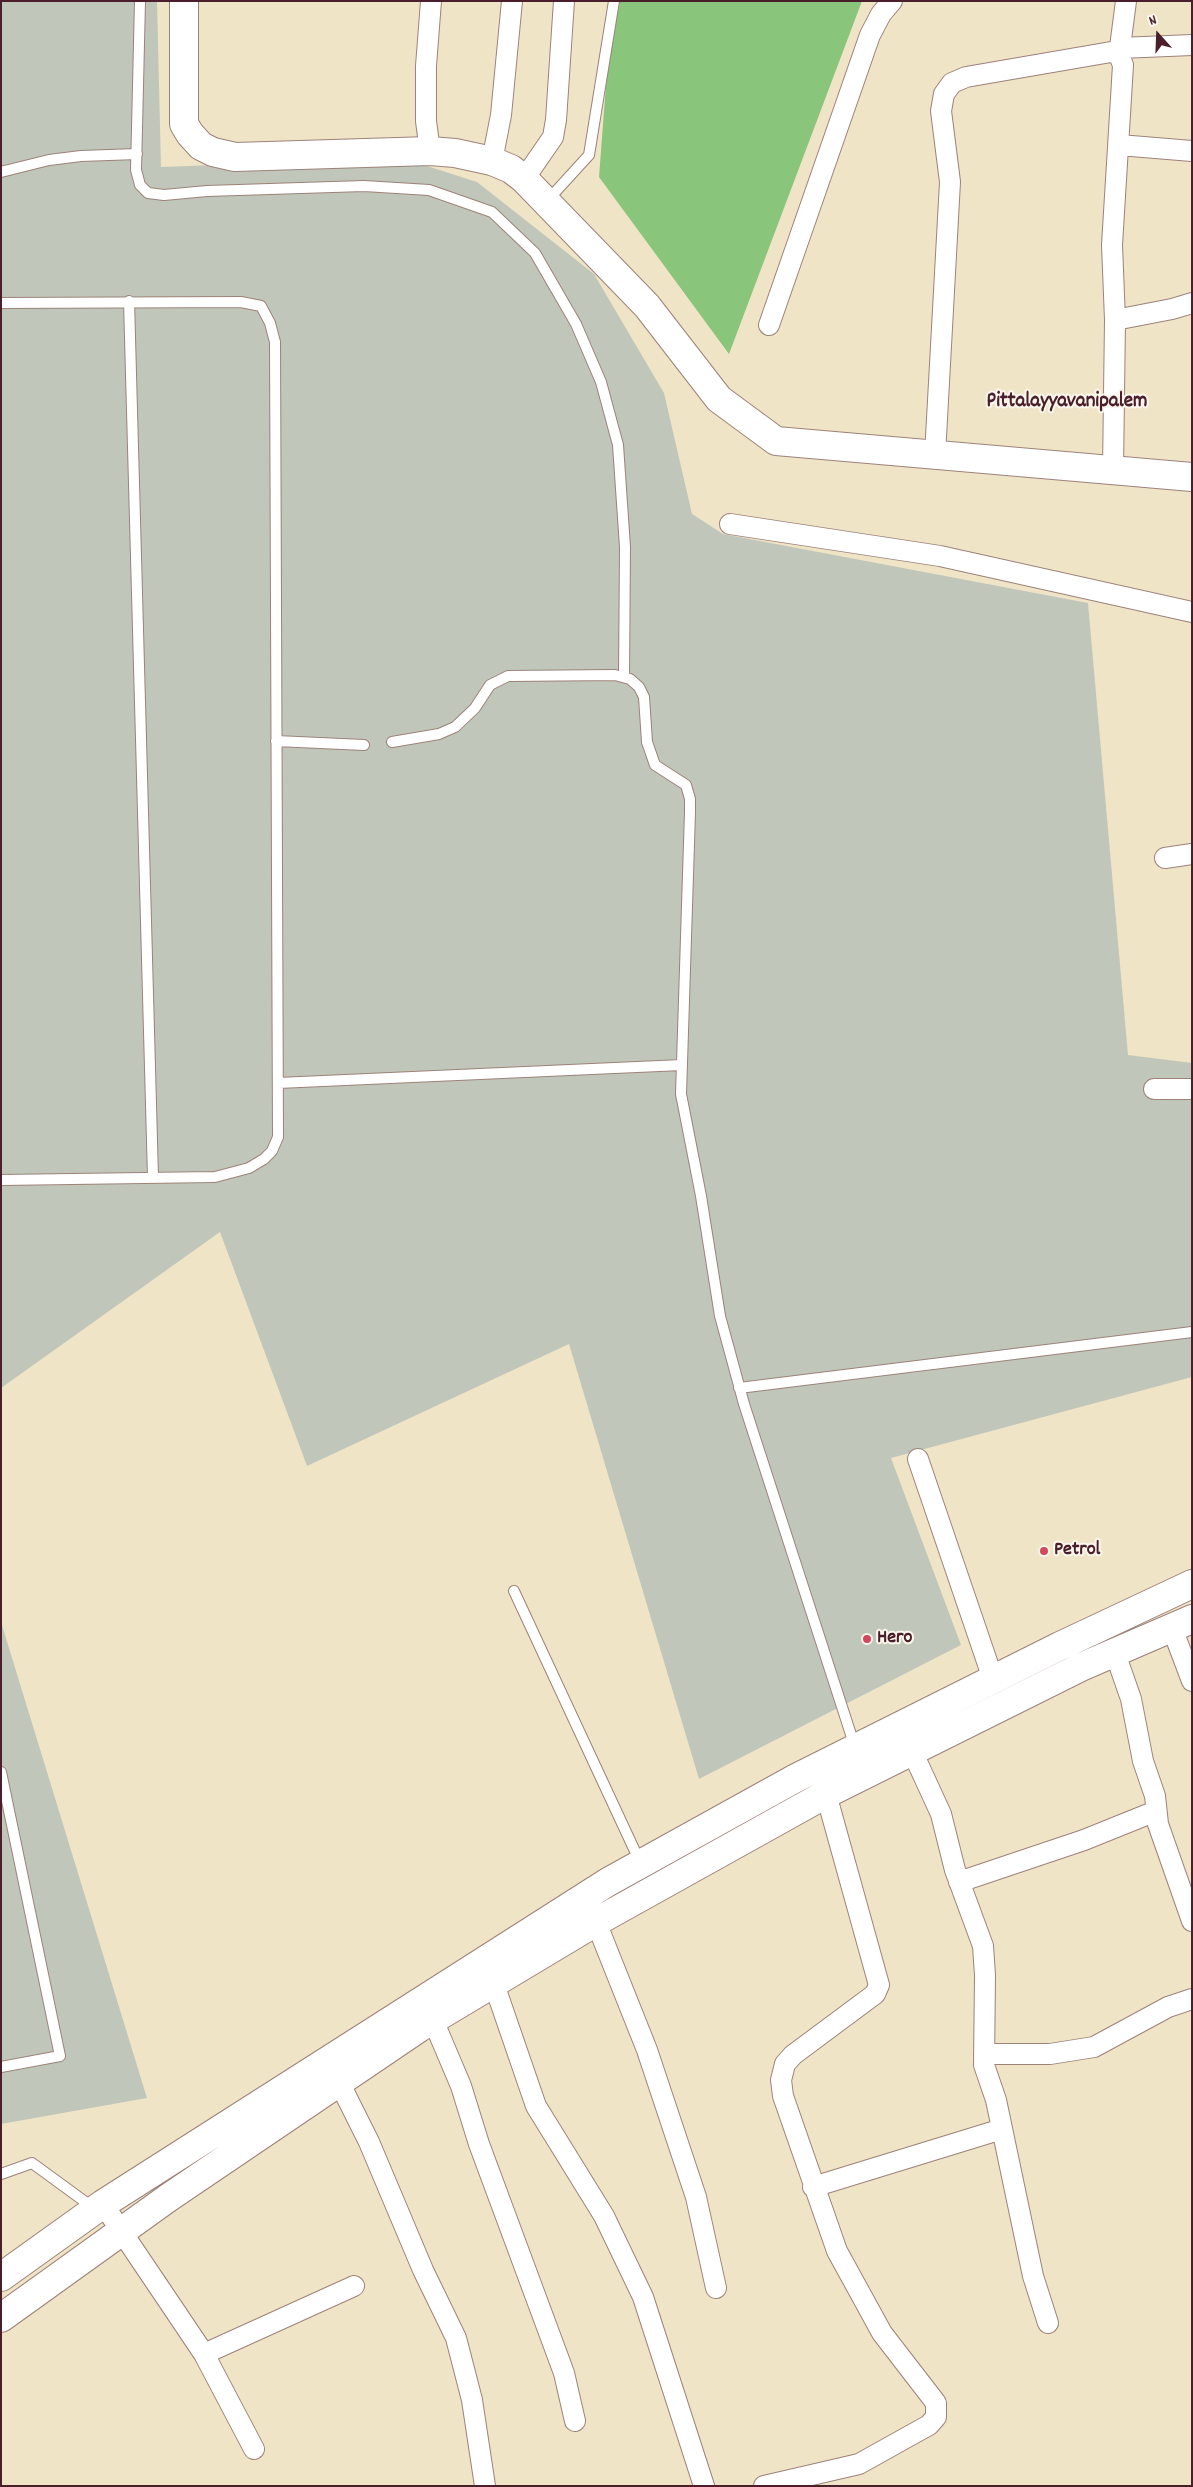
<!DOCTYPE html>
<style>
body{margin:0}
#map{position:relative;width:1193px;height:2487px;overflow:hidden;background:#f0e4c7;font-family:Dekko,sans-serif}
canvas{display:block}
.frame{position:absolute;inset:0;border:2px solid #4a1f2b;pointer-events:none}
.north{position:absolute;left:1133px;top:10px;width:50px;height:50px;-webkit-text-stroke:4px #fbf7ec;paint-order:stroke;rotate:340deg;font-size:14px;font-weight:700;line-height:20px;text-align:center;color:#4a1f2b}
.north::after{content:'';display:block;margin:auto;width:18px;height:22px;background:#4a1f2b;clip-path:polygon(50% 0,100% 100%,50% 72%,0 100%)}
</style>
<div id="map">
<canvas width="1193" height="2487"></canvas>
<div class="frame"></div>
<div class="north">N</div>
</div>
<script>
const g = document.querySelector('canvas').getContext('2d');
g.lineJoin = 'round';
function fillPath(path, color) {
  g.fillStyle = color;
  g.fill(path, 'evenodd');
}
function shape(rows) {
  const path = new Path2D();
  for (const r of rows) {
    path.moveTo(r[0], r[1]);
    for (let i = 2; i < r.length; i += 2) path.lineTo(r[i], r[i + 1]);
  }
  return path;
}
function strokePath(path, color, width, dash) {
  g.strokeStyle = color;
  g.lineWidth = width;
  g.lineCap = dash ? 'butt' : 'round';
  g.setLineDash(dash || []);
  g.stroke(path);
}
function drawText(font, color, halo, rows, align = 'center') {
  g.font = font + ' Dekko,sans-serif';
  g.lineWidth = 4;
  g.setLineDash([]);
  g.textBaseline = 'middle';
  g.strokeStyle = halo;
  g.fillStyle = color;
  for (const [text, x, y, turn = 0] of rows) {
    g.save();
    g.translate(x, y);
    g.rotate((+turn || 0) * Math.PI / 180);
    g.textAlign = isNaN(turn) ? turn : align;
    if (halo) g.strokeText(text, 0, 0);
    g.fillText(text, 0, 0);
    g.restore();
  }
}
const industrial = shape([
 [1,1,157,1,161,167,402,158,477,182,594,274,664,393,692,514,723,534,1088,603,1128,1055,1192,1063,1192,1377,891,1458,961,1645,699,1779,569,1344,307,1466,220,1232,1,1388],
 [1,1622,147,2098,1,2124]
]);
const green = shape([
 [610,1,862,1,729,354,599,177,611,19]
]);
const lane = shape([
 [140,1,136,170,140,185,148,193,164,195,207,191,364,186,429,190,492,212,535,253,576,324,601,382,618,445,625,547,624,677],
 [1,172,49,160,81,156,137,154],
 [547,201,589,155,614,1],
 [129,301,153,1177],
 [1,303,241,302,261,306,270,323,275,342,278,1137,272,1151,264,1159,249,1168,215,1177,1,1180],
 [276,741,364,745],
 [392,742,439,734,455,727,475,708,490,685,508,676,615,675,630,679,639,687,644,697,647,742,655,765,686,785,690,799,690,812,681,1094,701,1196,720,1316,744,1404,855,1747],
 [278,1083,682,1065],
 [739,1388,1192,1332],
 [514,1591,640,1862],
 [1,1772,60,2056,1,2067],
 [1,2174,32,2163,95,2209]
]);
const street = shape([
 [1120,48,1192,45],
 [1119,55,1126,1],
 [1119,145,1192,151],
 [430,151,426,121,426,66,431,1],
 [492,161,501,115,512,1],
 [524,179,553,137,556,120,564,1],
 [1115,320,1172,309,1192,303],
 [769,325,870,35,881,14,892,1],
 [935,455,950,182,941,111,944,94,952,83,966,77,1111,52,1119,55,1123,65,1112,245,1115,320,1113,470],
 [730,524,940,556,1192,612],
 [1165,858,1192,854],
 [1154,1089,1192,1089],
 [918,1459,993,1679],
 [1172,1628,1192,1681],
 [1115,1653,1131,1699,1143,1761,1155,1796,1158,1824,1192,1921],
 [912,1751,941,1814,955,1870,983,1946,985,1975,984,2065,996,2100,1033,2276,1048,2323],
 [959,1882,1084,1840,1156,1811],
 [596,1922,647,2050,696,2197,716,2288],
 [494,1984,536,2106,604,2216,643,2297,704,2486],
 [433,2020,461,2086,479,2144,564,2373,575,2421],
 [984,2054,1050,2054,1094,2047,1168,2007,1192,1999],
 [333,2070,369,2142,423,2270,456,2338,472,2400,485,2486],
 [813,2187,1002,2129],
 [103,2204,204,2354,254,2449],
 [204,2354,354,2286],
 [764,2486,859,2464,929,2425,936,2417,936,2403,882,2333,837,2251,783,2096,781,2080,785,2064,793,2055,875,1994,879,1985,826,1794]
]);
const secondary = shape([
 [184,1,184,124,190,134,201,146,213,152,235,157,430,151,455,153,492,161,511,169,524,179,647,306,719,399,776,441,1192,477],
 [1,2277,103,2204,608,1882,796,1778,1060,1646,1192,1584],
 [1,2318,168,2198,419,2028,596,1922,826,1794,1081,1667,1192,1619]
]);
const markers = [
 [1044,1551,5,"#d1495b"],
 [867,1639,5,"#d1495b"]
];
const poiNames = [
 ["Petrol",1054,1551],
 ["Hero",877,1639]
];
const neighbourhoodNames = [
 ["Pittalayyavanipalem",1067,403]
];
fillPath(industrial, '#c0c7ba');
fillPath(green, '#89c57b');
strokePath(lane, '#9d8279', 12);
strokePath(street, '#9d8279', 22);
strokePath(secondary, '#9d8279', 30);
strokePath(lane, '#fff', 10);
strokePath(street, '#fff', 20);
strokePath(secondary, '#fff', 28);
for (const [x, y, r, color] of markers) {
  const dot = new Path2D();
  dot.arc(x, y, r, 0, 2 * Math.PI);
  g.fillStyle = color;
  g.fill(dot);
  strokePath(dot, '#fbf7ec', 2);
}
drawText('bold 20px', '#4a1f2b', '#fbf7ec', poiNames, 'left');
drawText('bold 21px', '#4a1f2b', '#fbf7ec', neighbourhoodNames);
</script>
